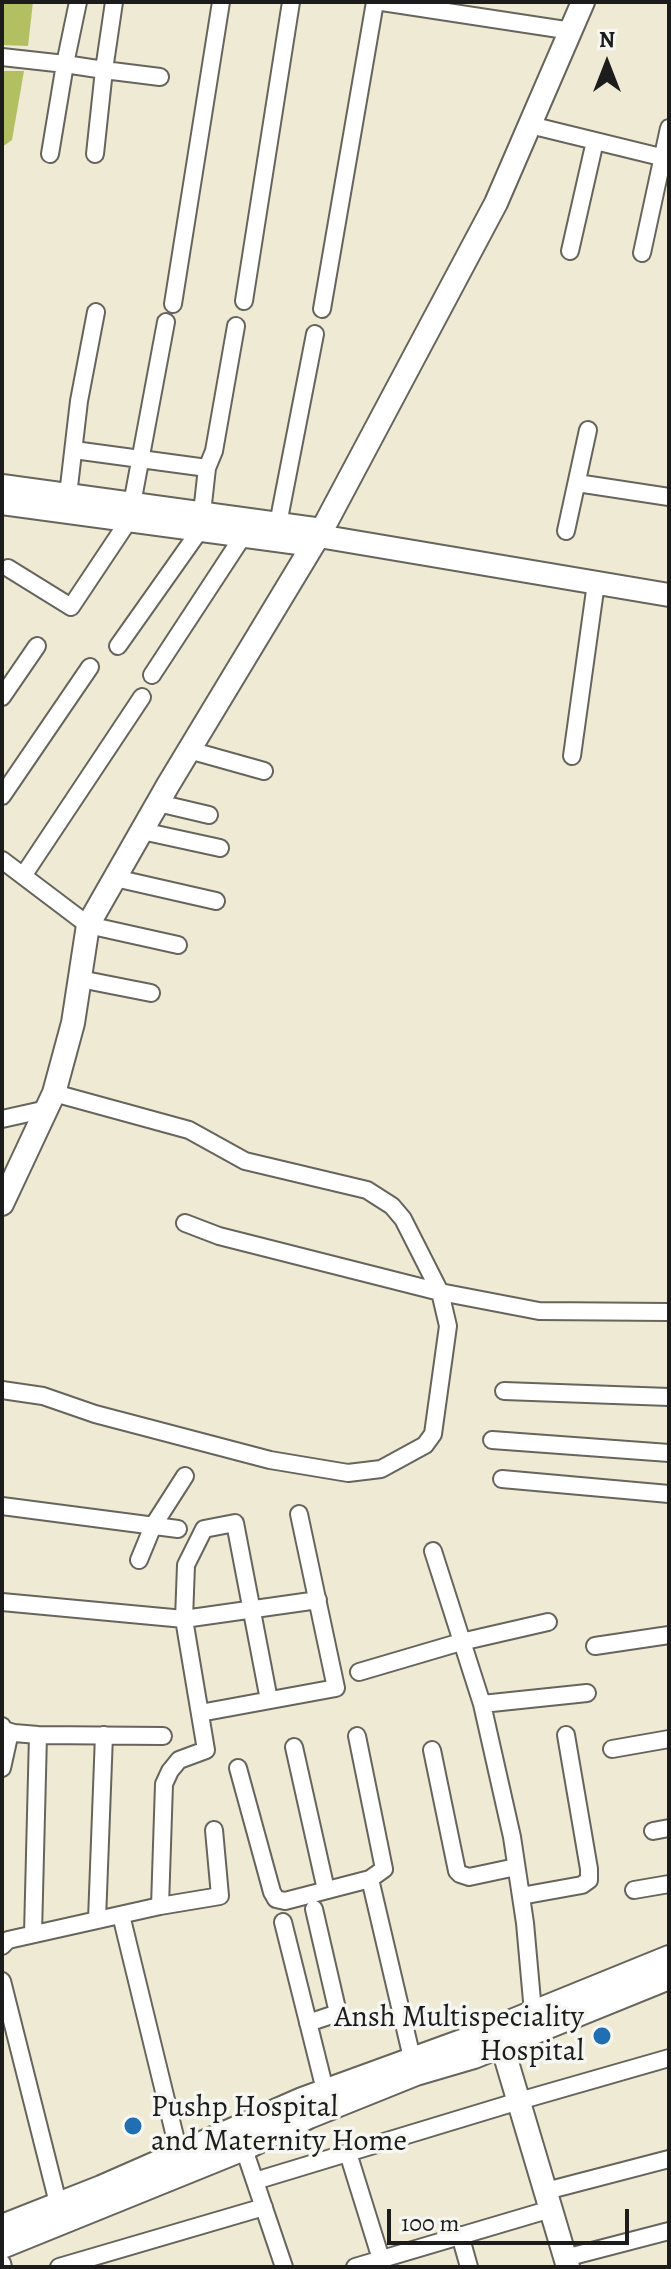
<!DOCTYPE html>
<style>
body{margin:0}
#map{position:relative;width:671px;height:2269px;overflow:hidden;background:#eeead4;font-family:Alegreya,serif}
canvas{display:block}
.frame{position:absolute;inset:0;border:4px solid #1c1c1c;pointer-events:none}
.north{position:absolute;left:567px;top:24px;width:80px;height:80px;-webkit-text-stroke:6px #f6f6f2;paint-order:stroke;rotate:0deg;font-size:22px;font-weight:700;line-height:32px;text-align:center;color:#1c1c1c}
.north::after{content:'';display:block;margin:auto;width:28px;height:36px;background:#1c1c1c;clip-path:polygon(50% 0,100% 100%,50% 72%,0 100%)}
.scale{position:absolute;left:387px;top:2209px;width:242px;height:36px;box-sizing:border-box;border:4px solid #1c1c1c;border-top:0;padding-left:10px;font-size:24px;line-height:28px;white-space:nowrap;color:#1c1c1c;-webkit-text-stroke:6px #f6f6f2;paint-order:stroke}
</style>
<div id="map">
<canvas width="671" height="2269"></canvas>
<div class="frame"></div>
<div class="north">N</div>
<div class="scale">100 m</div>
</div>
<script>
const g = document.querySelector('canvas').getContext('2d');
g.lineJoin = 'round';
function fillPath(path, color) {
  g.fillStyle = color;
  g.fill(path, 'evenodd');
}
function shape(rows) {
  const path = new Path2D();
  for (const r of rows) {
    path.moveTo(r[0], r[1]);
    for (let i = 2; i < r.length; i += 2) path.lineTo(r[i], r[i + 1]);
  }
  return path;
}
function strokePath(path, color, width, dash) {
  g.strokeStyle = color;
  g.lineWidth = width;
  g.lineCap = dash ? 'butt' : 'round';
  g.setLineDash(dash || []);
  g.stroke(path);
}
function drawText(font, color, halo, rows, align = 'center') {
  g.font = font + ' Alegreya,serif';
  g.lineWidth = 7;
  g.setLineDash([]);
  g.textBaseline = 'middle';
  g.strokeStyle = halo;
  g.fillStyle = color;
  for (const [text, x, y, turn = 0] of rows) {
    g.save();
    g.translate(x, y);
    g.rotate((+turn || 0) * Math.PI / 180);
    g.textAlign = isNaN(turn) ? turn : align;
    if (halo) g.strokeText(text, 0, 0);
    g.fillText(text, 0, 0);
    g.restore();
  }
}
const green = shape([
 [3,2,33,2,28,46,2,45],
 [2,71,24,71,12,140,2,147]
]);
const street = shape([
 [382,2,572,31],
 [2,57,65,64,78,2],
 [530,125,669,159],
 [50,154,65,64,104,70,114,2],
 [95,154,104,70,160,77],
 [570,251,595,141],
 [642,253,669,128],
 [244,301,291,2],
 [173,304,221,2],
 [322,309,375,2],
 [74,450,207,468],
 [577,483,669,497],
 [68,495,79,401,96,312],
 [132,504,166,322],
 [202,513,207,468,214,451,236,326],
 [278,524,315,334],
 [566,531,588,430],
 [8,568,71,607,129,520],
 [118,646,200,530],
 [152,675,243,536],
 [2,697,37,646],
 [189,750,264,771],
 [572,756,596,583],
 [2,796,90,667],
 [158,803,209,815],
 [142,831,220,848],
 [2,860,88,925,178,945],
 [23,876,142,697],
 [115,878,216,901],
 [80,979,151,993],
 [2,1119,47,1109],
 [185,1223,219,1236,440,1292,539,1311,669,1312],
 [2,1390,43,1396,95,1414,270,1460,348,1473,381,1469,425,1445,433,1434,448,1326,440,1292,403,1219,392,1206,367,1190,245,1161,189,1130,54,1093],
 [504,1391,669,1397],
 [492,1440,669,1453],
 [502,1479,669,1494],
 [2,1506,178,1529],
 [433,1551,482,1704,512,1837,525,1923,533,2012],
 [139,1560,153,1526,185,1476],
 [2,1602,184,1619,318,1600],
 [595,1646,669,1635],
 [359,1672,461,1642,548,1622],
 [482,1704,587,1693],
 [200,1713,336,1688,299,1514],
 [2,1726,4,1730,14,1733,38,1735,163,1736],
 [357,1736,384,1869,370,1879,412,2058],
 [294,1747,326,1890],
 [612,1749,669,1739],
 [432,1750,457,1871,460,1874,469,1877,516,1867],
 [2,1768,10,1732],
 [238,1768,272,1892,276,1899,285,1901,370,1879],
 [653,1831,669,1828],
 [634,1890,669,1884],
 [521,1896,582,1885,589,1880,589,1869,566,1735],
 [160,1906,220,1896,214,1830],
 [121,1915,179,2153],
 [97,1920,104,1735],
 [283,1922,325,2090],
 [33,1934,38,1735],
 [2,1946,8,1940,160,1906,164,1784,170,1771,179,1760,206,1750,184,1619,186,1565,204,1529,235,1523,269,1700],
 [2,1981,58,2203],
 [308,2023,338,2013,314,1909],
 [244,2149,284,2267],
 [348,2153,381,2259],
 [255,2181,519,2101,669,2058],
 [546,2191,669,2159],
 [460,2235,469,2267],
 [565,2258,669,2231],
 [2,2263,3,2267],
 [59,2267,264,2207],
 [355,2267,551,2209]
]);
const secondary = shape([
 [2,486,322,530],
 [2,503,313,545],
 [319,536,669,595],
 [2,1204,54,1093,73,1023,88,925,168,785,322,530,496,203,583,2],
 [498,2032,568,2267],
 [2,2226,101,2187,302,2099,467,2039,669,1957],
 [2,2247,244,2149,309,2117,416,2074,474,2057,669,1978]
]);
const markers = [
 [602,2036,10,"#1f6fb2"],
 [133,2126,10,"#1f6fb2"]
];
const poiNames = [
 ["Ansh Multispeciality",584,2019],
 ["Hospital",584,2053],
 ["Pushp Hospital",151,2109,"left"],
 ["and Maternity Home",151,2143,"left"]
];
fillPath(green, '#b3c062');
strokePath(street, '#66645c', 20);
strokePath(secondary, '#66645c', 26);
strokePath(street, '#fff', 16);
strokePath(secondary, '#fff', 22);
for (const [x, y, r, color] of markers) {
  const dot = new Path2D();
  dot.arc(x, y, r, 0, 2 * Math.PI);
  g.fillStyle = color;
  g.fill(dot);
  strokePath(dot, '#f6f6f2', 3);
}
drawText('30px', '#1c1c1c', '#f6f6f2', poiNames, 'right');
</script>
